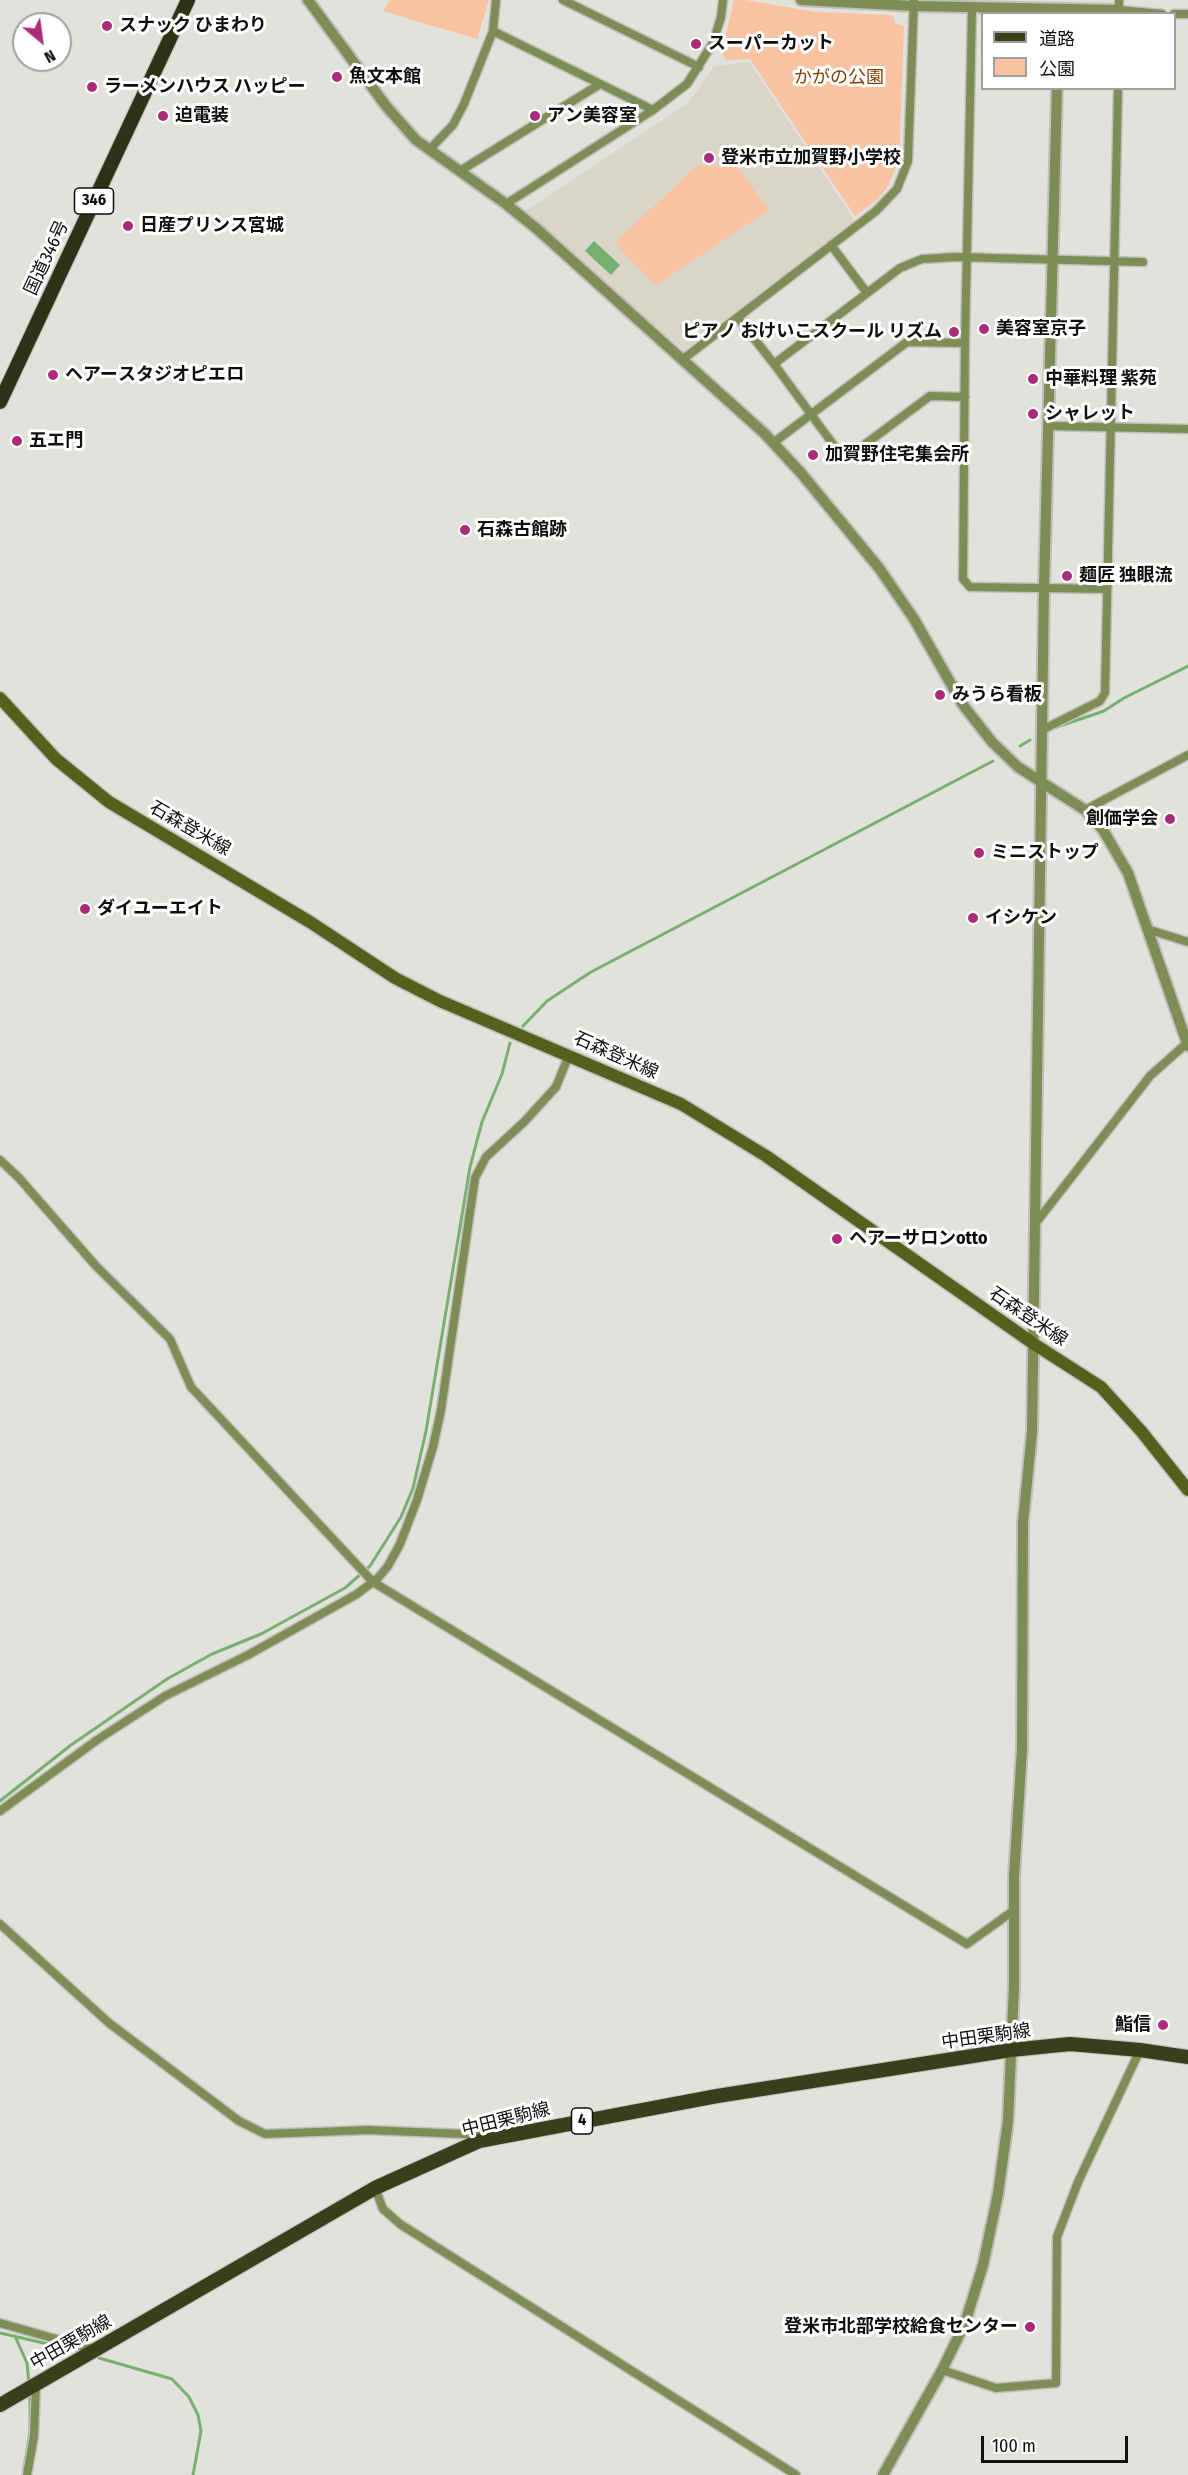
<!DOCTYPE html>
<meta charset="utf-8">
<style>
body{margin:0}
#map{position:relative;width:1188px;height:2475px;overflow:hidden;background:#e2e1db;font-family:"Fira Sans Condensed","Noto Sans JP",sans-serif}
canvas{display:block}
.legend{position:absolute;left:981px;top:12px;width:195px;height:78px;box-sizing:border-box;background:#fff;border:2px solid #9f9f9e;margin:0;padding:8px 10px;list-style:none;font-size:18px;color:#0e0e0c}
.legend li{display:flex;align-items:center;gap:12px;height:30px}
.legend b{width:30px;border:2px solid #9f9f9e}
.north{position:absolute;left:12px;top:12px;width:60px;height:60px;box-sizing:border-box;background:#fff;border:2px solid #9f9f9e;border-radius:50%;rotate:151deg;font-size:16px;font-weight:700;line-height:24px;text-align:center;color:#0e0e0c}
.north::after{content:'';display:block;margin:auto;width:21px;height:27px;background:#aa2b79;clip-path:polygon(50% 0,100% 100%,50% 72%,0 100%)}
.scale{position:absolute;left:981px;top:2436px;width:147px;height:27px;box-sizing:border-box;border:3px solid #0e0e0c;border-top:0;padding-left:8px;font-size:18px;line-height:21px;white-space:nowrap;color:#0e0e0c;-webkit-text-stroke:4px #fff;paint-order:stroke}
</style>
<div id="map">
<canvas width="1188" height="2475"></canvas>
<ul class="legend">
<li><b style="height:8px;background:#38401b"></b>道路</li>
<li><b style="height:16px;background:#f9c2a0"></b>公園</li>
</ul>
<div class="north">N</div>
<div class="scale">100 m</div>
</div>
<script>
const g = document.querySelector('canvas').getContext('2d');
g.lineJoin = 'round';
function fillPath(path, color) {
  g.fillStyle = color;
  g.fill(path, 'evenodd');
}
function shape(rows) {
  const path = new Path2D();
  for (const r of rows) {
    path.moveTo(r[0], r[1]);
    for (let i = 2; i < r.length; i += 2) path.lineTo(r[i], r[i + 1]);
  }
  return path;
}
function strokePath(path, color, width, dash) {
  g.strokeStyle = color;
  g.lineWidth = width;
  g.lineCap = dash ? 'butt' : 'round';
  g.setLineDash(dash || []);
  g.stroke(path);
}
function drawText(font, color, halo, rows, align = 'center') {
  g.font = font + ' "Fira Sans Condensed","Noto Sans JP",sans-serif';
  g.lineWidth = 6;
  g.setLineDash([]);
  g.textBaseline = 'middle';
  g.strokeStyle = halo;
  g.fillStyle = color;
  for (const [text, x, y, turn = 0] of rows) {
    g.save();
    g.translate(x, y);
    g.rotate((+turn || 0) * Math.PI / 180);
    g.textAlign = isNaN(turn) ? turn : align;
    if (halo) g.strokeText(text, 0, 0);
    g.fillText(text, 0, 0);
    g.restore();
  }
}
const built = shape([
 [749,62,855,221,685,351,523,213,688,103,714,66]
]);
const green = shape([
 [390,0,489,0,477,39,383,11],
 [734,0,746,0,816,12,891,15,894,17,895,23,904,26,899,160,887,188,876,200,855,216,750,59,726,60,722,52],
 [697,165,738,168,769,210,656,285,615,243]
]);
const water = shape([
 [594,241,620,265,611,275,585,251]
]);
const stream = shape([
 [1057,727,1104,711,1124,698,1188,666],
 [1020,746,1030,740],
 [523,1026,547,1001,591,972,993,761],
 [0,1801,71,1745,167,1679,212,1654,261,1634,345,1588,370,1566,401,1517,413,1488,426,1431,470,1167,482,1122,502,1074,510,1043],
 [0,2333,78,2351],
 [15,2336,27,2363,29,2384],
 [99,2358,172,2379,189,2397,198,2415,201,2431,193,2475],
 [23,2475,30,2432,30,2394]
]);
const minor = shape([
 [563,0,699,67],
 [972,7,965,343,963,579,970,587,1107,589],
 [1119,10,1162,14],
 [1119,14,1119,0],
 [1174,14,1188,14],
 [493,31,653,110],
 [429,150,453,125,464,104,493,31,496,0],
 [460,171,600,84],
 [506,204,653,110,687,84,713,43,721,17,723,0],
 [831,245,867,293],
 [738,318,774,364,900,268,922,259,955,257,1143,262],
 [682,360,876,211,897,189,908,161,914,0],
 [774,364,838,451,852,454,930,396,965,397],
 [1050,426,1188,429],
 [773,443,907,342,965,343],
 [1044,729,1100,701,1105,693,1118,88],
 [1085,810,1188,755],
 [1147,929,1188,942],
 [0,1160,19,1178,96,1266,170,1339,191,1387,373,1582,967,1944,1013,1911],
 [1035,1224,1150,1076,1187,1043],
 [0,1811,97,1740,165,1696,248,1655,357,1594,378,1578,388,1566,400,1544,417,1500,433,1447,441,1410,475,1178,486,1157,524,1122,556,1087,569,1055],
 [0,1924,109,2023,239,2121,265,2134,368,2130,487,2135],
 [375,2188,383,2209,400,2224,796,2475],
 [0,2323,95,2350],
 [942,2370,996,2388,1056,2383,1057,2237,1078,2182,1140,2050],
 [27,2475,34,2436,36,2384]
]);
const tertiary = shape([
 [308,0,386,106,416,140,506,204,537,229,764,433,801,473,879,568,914,619,963,705,992,742,1018,767,1085,810,1103,830,1128,873,1188,1046],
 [801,0,914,6,1119,10],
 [883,2475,942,2370,965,2323,983,2265,998,2194,1008,2121,1014,1987,1014,1877,1022,1749,1023,1522,1032,1432,1044,588,1057,88]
]);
const secondary = shape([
 [0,698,56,759,109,802,310,922,395,978,440,1001,681,1104,766,1156,1034,1344,1101,1387,1141,1431,1188,1490]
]);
const primary = shape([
 [0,2405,375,2188,479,2141,717,2096,1011,2050,1070,2044,1140,2050,1188,2057]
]);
const trunk = shape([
 [0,402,188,0]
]);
const markers = [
 [107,26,6,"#aa2b79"],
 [696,44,6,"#aa2b79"],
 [337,77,6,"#aa2b79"],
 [92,87,6,"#aa2b79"],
 [163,116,6,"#aa2b79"],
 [535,116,6,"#aa2b79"],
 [709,158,6,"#aa2b79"],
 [128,226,6,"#aa2b79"],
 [984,329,6,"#aa2b79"],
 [954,332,6,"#aa2b79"],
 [53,375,6,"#aa2b79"],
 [1033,379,6,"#aa2b79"],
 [1033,414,6,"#aa2b79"],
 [17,441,6,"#aa2b79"],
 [813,455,6,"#aa2b79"],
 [465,530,6,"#aa2b79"],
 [1067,576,6,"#aa2b79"],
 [940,695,6,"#aa2b79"],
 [1170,819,6,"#aa2b79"],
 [979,853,6,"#aa2b79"],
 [85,909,6,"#aa2b79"],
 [973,918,6,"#aa2b79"],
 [837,1239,6,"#aa2b79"],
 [1163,2025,6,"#aa2b79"],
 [1030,2327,6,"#aa2b79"]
];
const shields = [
 [94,201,39],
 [582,2121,21]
];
const shieldNames = [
 ["346",94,201],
 ["4",582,2121]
];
const poiNames = [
 ["スナック ひまわり",119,26],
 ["スーパーカット",708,44],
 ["魚文本館",349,77],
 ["ラーメンハウス ハッピー",104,87],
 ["迫電装",175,116],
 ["アン美容室",547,116],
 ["登米市立加賀野小学校",721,158],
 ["日産プリンス宮城",140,226],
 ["美容室京子",996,329],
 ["ピアノ おけいこスクール リズム",942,332,"right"],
 ["ヘアースタジオピエロ",65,375],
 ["中華料理 紫苑",1045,379],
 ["シャレット",1045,414],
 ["五エ門",29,441],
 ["加賀野住宅集会所",825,455],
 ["石森古館跡",477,530],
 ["麺匠 独眼流",1079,576],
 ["みうら看板",952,695],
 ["創価学会",1158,819,"right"],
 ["ミニストップ",991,853],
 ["ダイユーエイト",97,909],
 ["イシケン",985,918],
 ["ヘアーサロンotto",849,1239],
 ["鮨信",1151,2025,"right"],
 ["登米市北部学校給食センター",1018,2327,"right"]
];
const parkNames = [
 ["かがの公園",839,78]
];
const streetNames = [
 ["国道346号",47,258,-65],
 ["石森登米線",190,829,30],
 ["石森登米線",616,1056,24],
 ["石森登米線",1028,1317,34],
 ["中田栗駒線",986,2037,-8],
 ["中田栗駒線",506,2120,-14],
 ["中田栗駒線",71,2343,-30]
];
fillPath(built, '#d9d6c9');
fillPath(green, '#f9c2a0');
fillPath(water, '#76b06f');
strokePath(stream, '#76b06f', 3);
strokePath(minor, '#c0bfba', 11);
strokePath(tertiary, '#c0bfba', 14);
strokePath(secondary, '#c0bfba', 15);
strokePath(primary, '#c0bfba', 16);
strokePath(trunk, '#c0bfba', 16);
strokePath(minor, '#7f8c56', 8);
strokePath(tertiary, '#7f8c56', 10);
strokePath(secondary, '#54611d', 12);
strokePath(primary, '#38401b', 14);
strokePath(trunk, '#2d3317', 14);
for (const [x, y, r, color] of markers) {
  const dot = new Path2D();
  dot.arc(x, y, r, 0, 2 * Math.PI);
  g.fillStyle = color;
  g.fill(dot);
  strokePath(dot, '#fff', 2);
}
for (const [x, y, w] of shields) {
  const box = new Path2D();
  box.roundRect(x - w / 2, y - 13, w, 26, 4.5);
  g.fillStyle = '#fff';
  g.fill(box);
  strokePath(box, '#0e0e0c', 1.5);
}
drawText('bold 16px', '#0e0e0c', null, shieldNames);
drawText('bold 18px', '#0e0e0c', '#fff', poiNames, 'left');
drawText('18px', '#823f00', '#fff', parkNames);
drawText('18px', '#0e0e0c', '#fff', streetNames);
</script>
